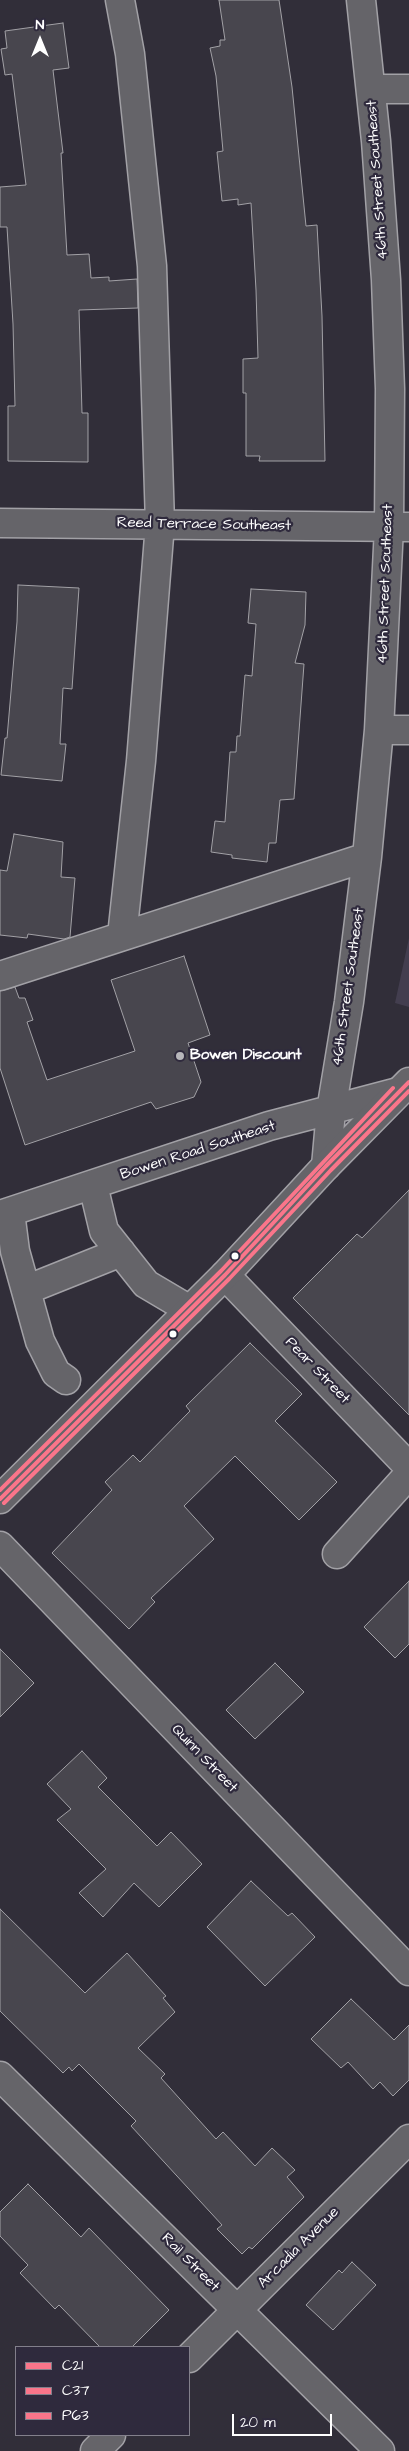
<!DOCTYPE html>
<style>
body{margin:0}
#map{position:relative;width:409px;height:2451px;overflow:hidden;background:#312e39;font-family:"Architects Daughter",sans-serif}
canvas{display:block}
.legend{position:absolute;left:15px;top:2346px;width:175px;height:90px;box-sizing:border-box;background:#2f2a3d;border:1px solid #827f8b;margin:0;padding:6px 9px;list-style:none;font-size:15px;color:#fff}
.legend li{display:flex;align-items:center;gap:10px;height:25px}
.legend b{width:25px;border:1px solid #827f8b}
.north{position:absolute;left:15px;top:15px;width:50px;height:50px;-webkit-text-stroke:4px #2f2a3d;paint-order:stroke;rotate:0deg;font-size:14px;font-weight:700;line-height:20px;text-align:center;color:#fff}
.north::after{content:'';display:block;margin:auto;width:18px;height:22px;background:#fff;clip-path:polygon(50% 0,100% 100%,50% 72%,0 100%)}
.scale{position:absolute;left:232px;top:2414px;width:100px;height:22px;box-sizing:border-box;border:2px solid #fff;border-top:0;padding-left:6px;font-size:15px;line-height:18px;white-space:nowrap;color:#fff;-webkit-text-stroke:4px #2f2a3d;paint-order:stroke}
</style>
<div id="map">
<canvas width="409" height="2451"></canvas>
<ul class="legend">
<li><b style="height:6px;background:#fa758a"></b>C21</li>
<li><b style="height:6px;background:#fa758a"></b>C37</li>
<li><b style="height:6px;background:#fa758a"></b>P63</li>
</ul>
<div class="north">N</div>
<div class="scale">20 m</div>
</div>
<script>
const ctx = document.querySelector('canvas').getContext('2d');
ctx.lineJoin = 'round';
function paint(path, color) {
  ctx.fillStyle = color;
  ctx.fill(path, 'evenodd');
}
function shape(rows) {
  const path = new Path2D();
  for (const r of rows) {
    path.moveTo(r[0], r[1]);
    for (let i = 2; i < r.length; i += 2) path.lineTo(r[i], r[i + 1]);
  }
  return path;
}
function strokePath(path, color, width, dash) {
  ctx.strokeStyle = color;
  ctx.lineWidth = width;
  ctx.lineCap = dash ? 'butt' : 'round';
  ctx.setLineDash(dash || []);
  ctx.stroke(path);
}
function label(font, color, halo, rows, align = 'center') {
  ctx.font = font + ' "Architects Daughter",sans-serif';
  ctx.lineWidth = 4.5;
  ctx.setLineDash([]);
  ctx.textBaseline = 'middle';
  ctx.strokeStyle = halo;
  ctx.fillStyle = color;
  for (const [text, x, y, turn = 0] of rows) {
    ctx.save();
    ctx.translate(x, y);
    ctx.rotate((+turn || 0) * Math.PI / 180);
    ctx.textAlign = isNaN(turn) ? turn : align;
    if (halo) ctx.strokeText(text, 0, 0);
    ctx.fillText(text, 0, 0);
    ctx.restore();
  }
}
paint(shape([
 [409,938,409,1007,395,1003]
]), '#433e4f');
const building = shape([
 [219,0,279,0,292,87,306,226,317,225,322,316,325,461,259,461,260,456,246,456,246,393,243,393,243,359,258,358,256,290,251,203,238,205,238,199,222,201,217,152,223,151,216,76,210,48,220,46,220,40,225,40,219,0],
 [63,23,69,68,53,70,63,153,61,153,67,255,89,254,91,278,109,277,109,281,137,279,138,308,79,310,82,413,88,413,88,462,8,461,8,406,15,406,13,324,7,227,0,227,0,187,26,185,12,74,5,75,1,49,7,48,5,31,63,23],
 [18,585,79,588,72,689,63,688,60,744,66,744,62,781,1,775,5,738,7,738,17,622,18,585],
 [251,589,306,592,305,625,295,663,304,664,294,799,280,800,276,843,269,843,267,862,232,858,232,855,211,852,215,821,225,822,230,752,236,752,237,736,240,736,245,675,252,676,256,624,248,623,251,589],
 [14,834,63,842,61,877,75,878,70,937,64,939,28,934,27,938,0,935,0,870,7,871,14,834],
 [184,956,210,1035,188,1043,201,1082,194,1097,156,1109,151,1102,25,1145,0,1068,0,991,15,987,19,998,25,998,33,1020,27,1022,47,1080,135,1051,111,980,184,956],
 [409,1190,409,1415,293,1298,357,1234,362,1238,409,1190],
 [250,1343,302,1394,275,1421,337,1482,299,1520,235,1456,184,1506,214,1539,151,1598,155,1602,129,1629,52,1553,112,1490,105,1482,133,1455,140,1462,190,1411,186,1406,250,1343],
 [409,1581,409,1644,395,1658,364,1627,409,1581],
 [0,1649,34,1683,0,1717,0,1649],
 [275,1663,304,1692,255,1739,226,1710,275,1663],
 [82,1751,107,1778,98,1787,157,1846,171,1832,202,1864,159,1907,134,1883,103,1917,79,1893,106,1869,57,1820,71,1809,47,1784,82,1751],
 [251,1881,288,1916,292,1913,315,1937,265,1986,207,1927,251,1881],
 [0,1909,85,1993,127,1953,166,1996,163,1998,175,2012,138,2048,165,2074,161,2078,216,2139,223,2132,255,2166,272,2148,295,2170,287,2177,304,2197,252,2249,249,2247,242,2254,217,2229,222,2225,131,2126,136,2121,79,2064,72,2071,69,2067,63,2073,0,2011,0,1909],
 [351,1999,394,2040,409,2025,409,2080,393,2096,380,2082,373,2089,348,2062,341,2068,311,2039,351,1999],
 [28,2184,81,2237,89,2228,169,2310,132,2347,100,2347,59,2305,55,2309,20,2273,28,2265,0,2236,0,2212,28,2184],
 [352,2262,376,2285,333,2330,306,2305,339,2270,342,2273,352,2262]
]);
paint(building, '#48464e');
strokePath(building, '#a2a1a6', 1);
const minor = shape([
 [120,0,130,54,152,266,160,524,141,761,122,936],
 [371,89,409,89],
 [0,523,409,527],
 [379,730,409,730],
 [0,976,367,857],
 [326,1166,331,1111,349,1002,367,857,379,730,389,527,390,389,386,280,376,141,361,0],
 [93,1185,104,1231,146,1284,190,1310],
 [10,1212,15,1251,40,1341,56,1373,66,1380],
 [0,1215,269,1126,398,1092],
 [225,1275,409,1467],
 [26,1290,121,1252],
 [0,1546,409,1971],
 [337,1554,409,1474],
 [0,2076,380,2451],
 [189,2358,409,2139],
 [95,2451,111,2435]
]);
const major = shape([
 [0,1499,225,1275,326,1166,409,1082]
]);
strokePath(minor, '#a2a1a6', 31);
strokePath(major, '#a2a1a6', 31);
strokePath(minor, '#656469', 28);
strokePath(major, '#656469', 28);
strokePath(shape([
 [0,1499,225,1275,326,1166,409,1082]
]), '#fa758a', 4);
strokePath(shape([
 [4,1503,229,1279,331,1170,409,1091]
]), '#fa758a', 4);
strokePath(shape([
 [0,1490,221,1271,393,1088]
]), '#fa758a', 4);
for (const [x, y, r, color] of [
 [180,1056,5,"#b7b6ba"],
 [235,1256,4.5,"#fff"],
 [173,1334,4.5,"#fff"]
]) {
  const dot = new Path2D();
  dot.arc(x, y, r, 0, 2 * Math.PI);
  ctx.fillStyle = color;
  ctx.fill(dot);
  strokePath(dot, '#2f2a3d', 2);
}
label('15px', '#fff', '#2f2a3d', [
 ["46th Street Southeast",378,180,-94],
 ["Reed Terrace Southeast",204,525,1],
 ["46th Street Southeast",386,584,-88],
 ["46th Street Southeast",349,987,-82],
 ["Bowen Road Southeast",198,1151,-18],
 ["Pear Street",317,1371,46],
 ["Quinn Street",204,1759,46],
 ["Arcadia Avenue",299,2248,-45],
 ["Rail Street",190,2263,45]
]);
label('bold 15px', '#fff', '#2f2a3d', [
 ["Bowen Discount",190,1056]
], 'left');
</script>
